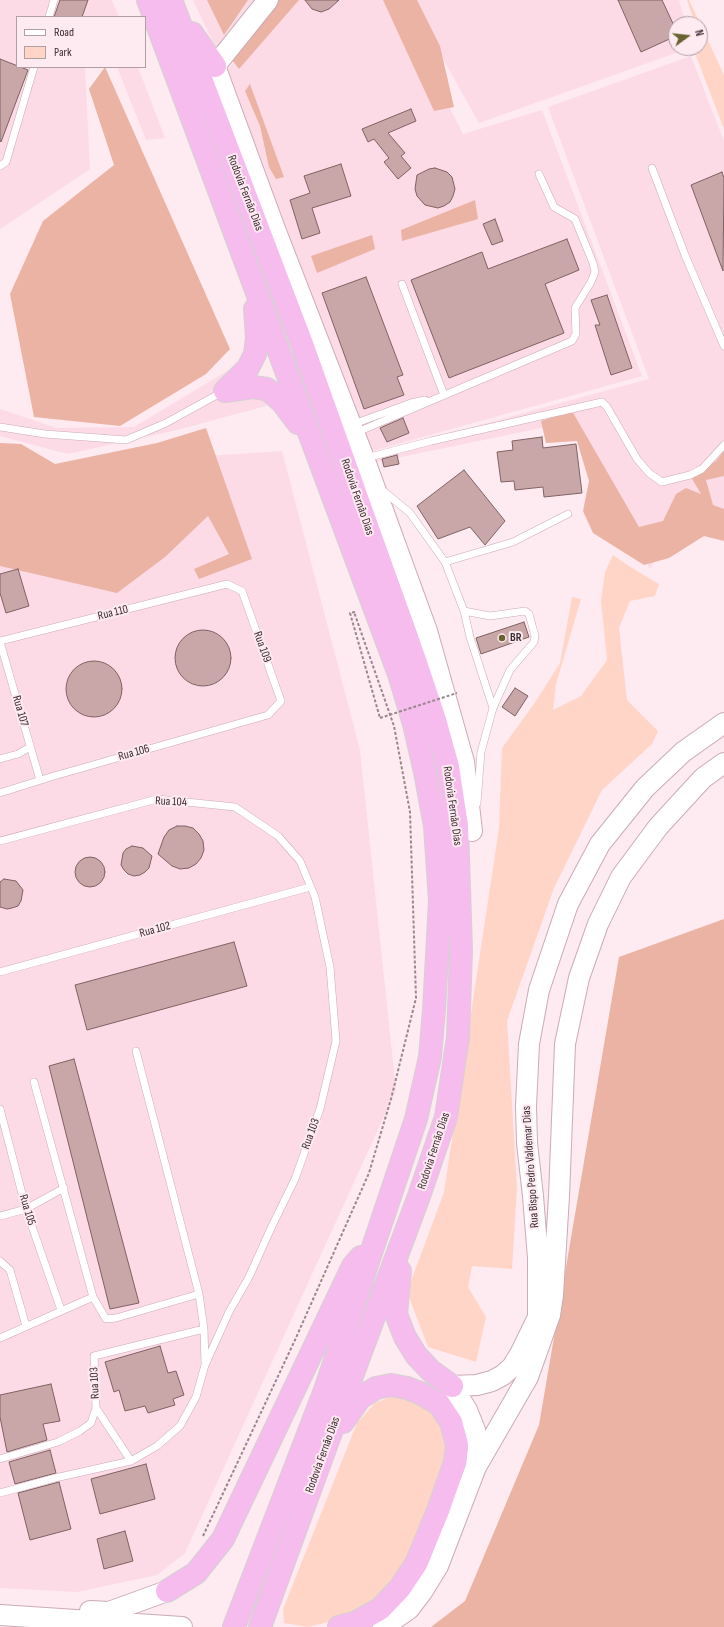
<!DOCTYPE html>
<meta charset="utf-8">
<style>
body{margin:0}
#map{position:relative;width:724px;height:1627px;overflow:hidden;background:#feeaf1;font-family:"Sofia Sans Condensed",sans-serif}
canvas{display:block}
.legend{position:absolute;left:16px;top:16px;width:130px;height:52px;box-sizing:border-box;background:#feeaf1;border:1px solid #b09fa5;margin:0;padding:5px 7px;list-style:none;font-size:12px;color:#3b2e33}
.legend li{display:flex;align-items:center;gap:8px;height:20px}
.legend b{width:20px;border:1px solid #b09fa5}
.north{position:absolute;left:668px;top:16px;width:40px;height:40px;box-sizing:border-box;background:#feeaf1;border:1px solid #b09fa5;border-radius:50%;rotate:75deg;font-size:11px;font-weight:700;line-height:16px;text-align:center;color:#3b2e33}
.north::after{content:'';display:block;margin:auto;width:14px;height:18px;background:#68622e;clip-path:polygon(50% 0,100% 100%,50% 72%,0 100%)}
</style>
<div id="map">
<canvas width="724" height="1627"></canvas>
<ul class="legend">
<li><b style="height:5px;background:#fff"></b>Road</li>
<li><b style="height:11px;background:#ffd5c8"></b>Park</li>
</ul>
<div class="north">N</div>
</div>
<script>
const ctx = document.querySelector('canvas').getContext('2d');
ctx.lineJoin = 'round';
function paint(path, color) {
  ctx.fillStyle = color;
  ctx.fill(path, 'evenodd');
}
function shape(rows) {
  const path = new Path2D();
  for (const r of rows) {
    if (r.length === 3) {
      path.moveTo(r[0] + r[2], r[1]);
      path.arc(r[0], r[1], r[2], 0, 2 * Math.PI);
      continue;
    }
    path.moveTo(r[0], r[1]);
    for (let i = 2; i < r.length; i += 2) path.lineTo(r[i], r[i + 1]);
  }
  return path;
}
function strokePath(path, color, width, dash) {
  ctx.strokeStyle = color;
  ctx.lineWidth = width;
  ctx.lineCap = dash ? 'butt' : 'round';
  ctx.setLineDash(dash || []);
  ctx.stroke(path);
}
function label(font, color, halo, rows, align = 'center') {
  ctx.font = font + ' "Sofia Sans Condensed",sans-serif';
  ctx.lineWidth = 4;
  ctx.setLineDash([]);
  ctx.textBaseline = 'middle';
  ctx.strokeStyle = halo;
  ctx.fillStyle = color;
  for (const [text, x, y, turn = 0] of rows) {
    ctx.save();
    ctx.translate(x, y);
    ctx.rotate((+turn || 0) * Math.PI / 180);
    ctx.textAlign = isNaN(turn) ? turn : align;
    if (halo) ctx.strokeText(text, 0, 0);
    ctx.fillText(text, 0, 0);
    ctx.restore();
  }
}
paint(shape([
 [0,0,112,0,119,17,17,17,17,67,85,67,90,169,0,229],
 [193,0,265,0,218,53],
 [289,0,394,0,463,134,542,110,642,376,369,452,227,70],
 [410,0,679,0,686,24,676,24,676,48,690,48,479,123],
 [691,56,724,141,724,537,676,528,650,569,570,422,377,462,373,454,649,379,548,107],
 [117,67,138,67,165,138,146,140],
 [247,359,266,406,173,431,68,454,0,436,0,409,57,428,134,427],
 [282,451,360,750,396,1090,185,1553,157,1575,77,1592,0,1588,0,470]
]), '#fcdbe7');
paint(shape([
 [687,0,689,0,724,75,724,129,696,56,701,44,700,24,695,24],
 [613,555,632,568,659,584,655,596,630,601,619,628,627,700,658,731,652,744,602,790,554,888,507,1021,517,1188,512,1269,472,1266,468,1287,486,1317,476,1362,428,1347,407,1292,444,1192,499,828,502,748,536,701,560,663,572,597,581,599,556,684,553,710,581,696,607,660,601,601,605,572],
 [390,1397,410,1398,443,1419,452,1454,423,1534,386,1596,345,1618,308,1627,284,1623,283,1609,357,1423,375,1403]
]), '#ffd5c8');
paint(shape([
 [207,0,248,0,224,35],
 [276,0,299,0,239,69,229,56],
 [383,0,417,0,440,46,454,107,434,111],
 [105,67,230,349,206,374,120,426,34,417,10,294,43,221,114,165,89,89],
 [250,84,284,177,276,179,269,167,260,126,245,91],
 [475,200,478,219,402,241,401,230],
 [372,235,375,249,317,273,311,256],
 [572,411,639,527,663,521,676,494,686,488,701,494,691,477,716,461,724,451,724,476,706,480,713,505,724,509,724,541,704,536,669,558,644,565,593,533,583,511,589,481,577,441,546,443,541,421],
 [206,428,252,559,199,579,194,569,229,554,208,516,165,557,117,593,0,566,0,443,21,444,55,464,157,443],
 [724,919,724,1627,431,1627,465,1601,539,1425,619,957]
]), '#ebb3a3');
const building = shape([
 [60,0,88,0,82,17,54,17,60,0],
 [305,0,339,0,329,9,321,12,312,9,305,0],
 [618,0,662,0,676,30,676,36,641,52,618,0],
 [0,59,28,70,1,142,0,141,0,59],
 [411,109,416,121,388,133,405,153,401,156,411,168,398,179,384,162,389,158,374,139,368,142,362,129,411,109],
 [341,164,351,196,312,208,320,233,302,239,290,200,310,193,304,176,341,164],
 [435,168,447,172,452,177,455,189,453,196,450,202,444,206,438,208,425,205,417,196,415,189,417,175,429,169,435,168],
 [722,172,724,178,723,271,691,185,722,172],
 [495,219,503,241,492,245,483,224,495,219],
 [567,239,579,270,545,284,564,333,449,378,411,280,482,252,488,269,567,239],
 [366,277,403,375,397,377,404,395,364,409,322,293,366,277],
 [607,295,632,368,611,375,595,325,600,325,591,300,607,295],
 [403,418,409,433,387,442,380,428,403,418],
 [542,437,543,448,576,444,582,493,544,497,543,487,515,490,514,481,501,482,497,452,513,450,512,441,542,437],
 [397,455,399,464,384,467,382,459,397,455],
 [464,470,505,521,485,545,470,527,438,539,417,506,464,470],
 [18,569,29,606,6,613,0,593,0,574,18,569],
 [524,622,529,637,481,654,476,638,524,622],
 [203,658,28],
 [94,689,28],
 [515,688,528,696,515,716,502,707,515,688],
 [177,826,185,826,193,828,199,834,203,841,204,850,201,858,196,864,189,868,180,869,172,866,158,854,164,837,169,830,177,826],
 [132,846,143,848,152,856,149,868,145,872,140,875,134,876,128,874,124,870,121,865,123,853,126,849,132,846],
 [90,872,15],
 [4,879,16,881,23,890,21,901,18,906,12,908,7,909,0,907,0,882,4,879],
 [234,942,247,986,87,1030,75,985,234,942],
 [74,1059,139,1303,110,1309,49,1066,74,1059],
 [160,1346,168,1373,176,1371,184,1395,173,1399,175,1405,148,1413,145,1406,125,1411,119,1390,114,1392,105,1362,160,1346],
 [51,1384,60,1421,43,1424,47,1440,7,1452,0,1417,0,1395,51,1384],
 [50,1450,56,1473,15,1484,9,1462,50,1450],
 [146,1464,155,1499,100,1514,91,1479,146,1464],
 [59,1482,71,1529,30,1540,18,1493,59,1482],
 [125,1531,133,1561,104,1569,97,1539,125,1531]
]);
paint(building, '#c9a7a8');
strokePath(building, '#806263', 1);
const lane = shape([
 [49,17,54,0],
 [0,166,6,162,34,67],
 [652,168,685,255,724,346],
 [402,284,444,395],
 [351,425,411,403,425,400],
 [0,427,45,434,126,440,166,423,224,391],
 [355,433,572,341,576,334,575,308,591,282,595,272,593,263,575,219,554,207,539,174],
 [366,458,431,441,602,402,607,407,637,459,649,473,662,482,690,475,702,469,724,445],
 [381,489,410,513,445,562,464,611,470,637,493,708],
 [445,562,513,542,568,514],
 [464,611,490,616,525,611,529,614,535,636,534,642,510,670,493,708,481,752,477,803],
 [0,641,227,584,242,591,281,701,268,715,54,776,0,793],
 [0,642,40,780],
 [0,759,18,754,30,747],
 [0,841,157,799,235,807,278,836,300,861,315,897,330,967,336,1041,320,1109,295,1179,272,1226,249,1277,229,1312,205,1365],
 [0,972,310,887],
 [34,1082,93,1297,106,1319,116,1318,199,1294],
 [0,1109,26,1209,61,1310],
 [0,1216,26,1209,64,1188],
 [0,1261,10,1270,26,1326],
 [0,1338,93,1297],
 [96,1408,131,1461],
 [0,1459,58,1442,80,1431,91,1423,96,1408,94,1356,204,1329],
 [0,1493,55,1478,131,1461,157,1446,180,1426,196,1397,205,1365,204,1329,199,1294,136,1051]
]);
const secondary = shape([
 [268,0,215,66,275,229,364,458,427,631,464,762,472,831],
 [452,1386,477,1385,492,1381,503,1375,512,1367,520,1354,538,1317,538,1258,533,1196,527,1143,526,1106,529,1044,539,990,568,904,600,844,645,788,683,752,724,723],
 [476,1467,528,1377,550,1315,553,1295,559,1196,565,1044,579,978,598,924,621,877,658,827,703,778,724,763],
 [90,1611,109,1612,167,1591],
 [0,1615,182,1627],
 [383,1627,409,1609,422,1592,438,1566,476,1467,478,1446,475,1430,467,1410,452,1386]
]);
const highway = shape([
 [148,0,399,674,414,724,425,772,435,826,440,901,434,1010,430,1057,416,1119,325,1390,234,1627],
 [171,0,302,344,416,663,435,720,448,767,457,826,461,951,458,1037,446,1117,419,1196,330,1435,260,1627],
 [192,33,215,66],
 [225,391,248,368,255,354,257,338,255,309],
 [225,391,253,387,267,389,282,402,298,423],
 [400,1271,396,1314,405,1337,416,1355,431,1371,452,1386],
 [167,1591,196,1573,223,1539,353,1266,361,1257],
 [339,1627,355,1623,380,1609,400,1588,416,1564,439,1508,455,1462,457,1445,451,1422,439,1404,420,1393,407,1388,391,1385,376,1388,360,1398,343,1422]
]);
strokePath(lane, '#cbabb7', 8);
strokePath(secondary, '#cbabb7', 22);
strokePath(highway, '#d4d1d2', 24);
strokePath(shape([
 [355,612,350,613,380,718],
 [203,1536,295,1340,369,1173,391,1099,416,998,410,812,394,726,354,612]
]), '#98888e', 2, [3, 2]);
strokePath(lane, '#fff', 7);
strokePath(secondary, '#fff', 20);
strokePath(highway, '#f7bcee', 22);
strokePath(shape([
 [380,718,457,693]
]), '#98888e', 2, [3, 2]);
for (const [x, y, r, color] of [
 [502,638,4,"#68622e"]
]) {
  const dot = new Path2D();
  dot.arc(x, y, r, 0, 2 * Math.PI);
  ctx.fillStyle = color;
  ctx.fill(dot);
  strokePath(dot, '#feeaf1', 1.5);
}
label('12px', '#3b2e33', '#feeaf1', [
 ["Rodovia Fernão Dias",245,193,69],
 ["Rodovia Fernão Dias",357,497,71],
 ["Rua 110",113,613,-14],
 ["Rua 109",262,647,70],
 ["Rua 107",20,711,74],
 ["Rua 106",134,753,-16],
 ["Rua 104",171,802,3],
 ["Rodovia Fernão Dias",452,806,82],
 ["Rua 102",155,930,-15],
 ["Rua 103",311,1134,-70],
 ["Rodovia Fernão Dias",434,1151,-72],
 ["Rua Bispo Pedro Valdemar Dias",531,1167,-94],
 ["Rua 105",27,1210,73],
 ["Rua 103",95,1383,-93],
 ["Rodovia Fernão Dias",323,1455,-70]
]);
label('bold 12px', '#3b2e33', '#feeaf1', [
 ["BR",510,638]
], 'left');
</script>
